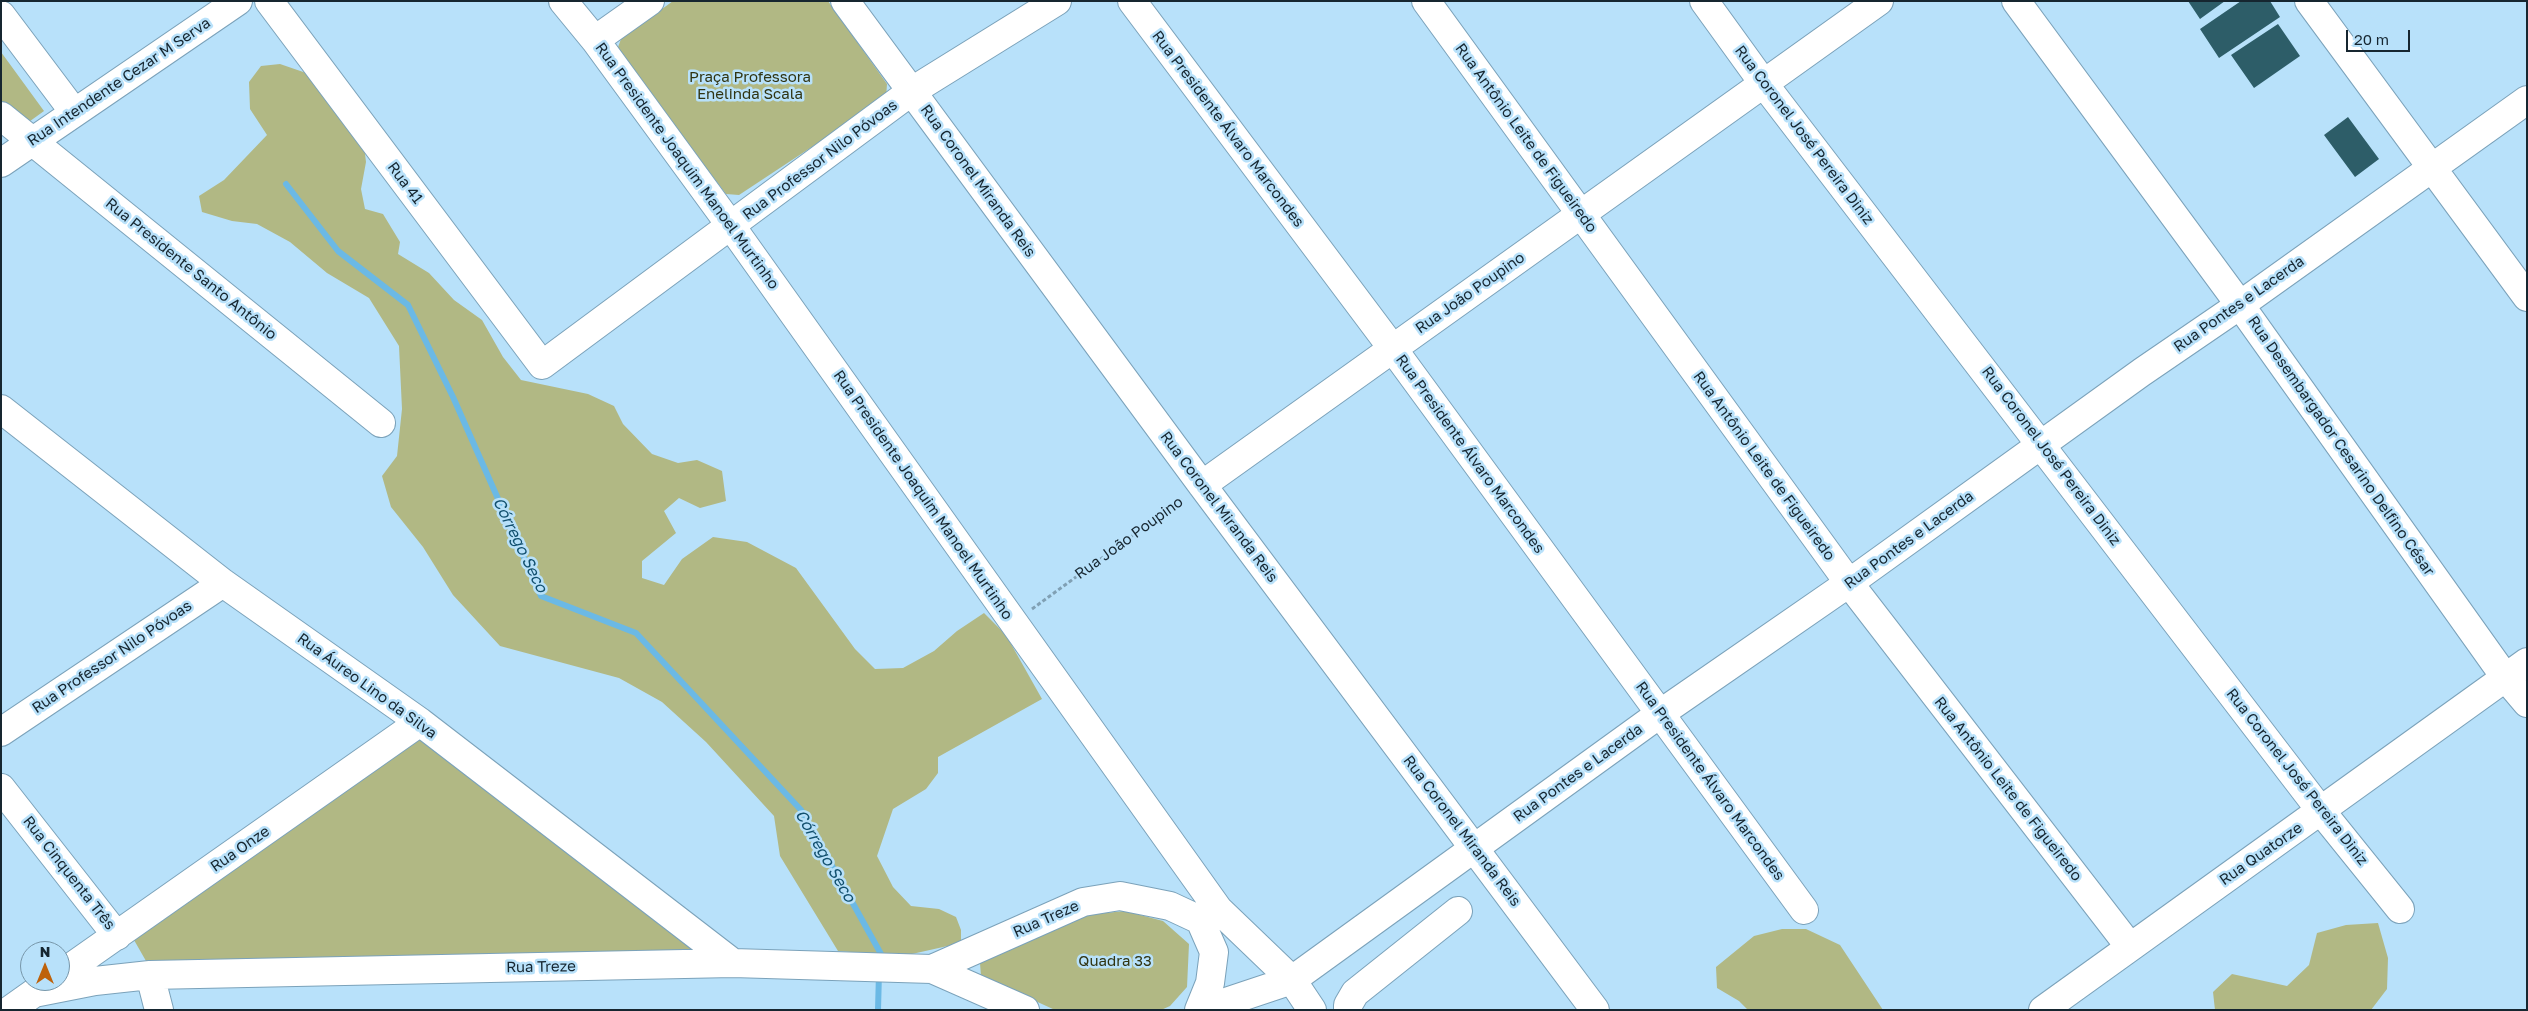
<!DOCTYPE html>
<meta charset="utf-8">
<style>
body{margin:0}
#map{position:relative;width:2528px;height:1011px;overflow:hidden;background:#b8e1fa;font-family:"Golos Text",sans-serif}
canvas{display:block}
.frame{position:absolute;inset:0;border:2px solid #162630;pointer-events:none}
.north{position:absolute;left:20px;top:941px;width:50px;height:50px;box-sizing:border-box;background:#b8e1fa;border:1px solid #7796a9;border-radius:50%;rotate:0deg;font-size:14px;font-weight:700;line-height:20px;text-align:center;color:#162630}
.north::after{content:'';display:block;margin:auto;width:18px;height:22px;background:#be620b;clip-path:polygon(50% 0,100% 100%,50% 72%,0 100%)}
.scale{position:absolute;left:2346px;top:30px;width:64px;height:22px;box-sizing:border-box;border:2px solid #162630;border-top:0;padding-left:6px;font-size:15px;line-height:18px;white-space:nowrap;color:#162630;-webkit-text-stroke:4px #b8e1fa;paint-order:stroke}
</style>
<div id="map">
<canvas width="2528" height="1011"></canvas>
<div class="frame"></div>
<div class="north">N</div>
<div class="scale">20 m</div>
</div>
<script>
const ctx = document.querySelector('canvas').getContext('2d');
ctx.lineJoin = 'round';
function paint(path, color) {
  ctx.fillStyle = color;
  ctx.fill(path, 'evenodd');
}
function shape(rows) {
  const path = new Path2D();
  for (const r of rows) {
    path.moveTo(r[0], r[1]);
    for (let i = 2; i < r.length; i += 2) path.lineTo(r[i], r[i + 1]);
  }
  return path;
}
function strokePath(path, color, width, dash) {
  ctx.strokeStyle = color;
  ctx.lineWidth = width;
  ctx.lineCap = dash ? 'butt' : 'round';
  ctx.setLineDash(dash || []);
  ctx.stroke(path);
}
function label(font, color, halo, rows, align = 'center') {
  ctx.font = font + ' "Golos Text",sans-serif';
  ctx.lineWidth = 5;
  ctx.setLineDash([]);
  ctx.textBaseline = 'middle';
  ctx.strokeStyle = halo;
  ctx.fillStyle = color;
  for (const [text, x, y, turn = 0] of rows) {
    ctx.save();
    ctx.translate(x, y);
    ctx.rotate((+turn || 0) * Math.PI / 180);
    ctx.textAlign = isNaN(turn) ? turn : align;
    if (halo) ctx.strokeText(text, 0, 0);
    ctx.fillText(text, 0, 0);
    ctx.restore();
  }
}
paint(shape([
 [673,1,828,1,887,84,886,98,739,195,726,194,617,50,621,39],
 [1,52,44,111,26,124,1,111],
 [280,64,312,75,363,138,366,162,361,189,365,209,383,214,400,242,398,254,429,273,454,300,482,320,503,357,521,380,588,394,614,406,623,424,652,454,678,463,697,460,722,471,726,501,700,508,679,498,664,511,676,533,642,561,642,578,664,585,682,559,713,537,747,542,796,568,855,649,875,669,903,668,934,651,957,631,984,613,1006,635,1042,699,938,757,938,773,926,789,893,809,877,856,893,887,911,906,939,909,956,917,961,930,961,943,903,956,838,951,780,856,774,816,706,742,662,702,619,678,500,646,453,595,423,547,391,507,382,476,397,456,402,409,399,346,369,298,327,273,290,242,257,224,232,221,202,212,199,196,224,180,267,135,250,109,249,82,261,66],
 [418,737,697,945,704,958,150,968,134,940],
 [1125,911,1163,921,1189,944,1187,987,1170,1006,1161,1010,1055,1010,981,976,980,963,1085,915],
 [2378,923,2388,958,2387,989,2371,1010,2215,1010,2213,992,2232,974,2287,986,2309,965,2317,933,2346,925],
 [1782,929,1806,929,1840,945,1883,1010,1748,1010,1739,1001,1717,988,1716,967,1754,936]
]), '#b1b884');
strokePath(shape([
 [286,184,338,251,408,305,453,397,541,596,636,633,801,810,881,954,880,961],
 [878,1010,879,973]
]), '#6bb9e5', 6);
paint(shape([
 [2188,1,2225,1,2200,19],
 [2241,1,2270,1,2280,17,2219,58,2200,29],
 [2278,24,2300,56,2254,88,2231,55],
 [2348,117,2379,159,2355,177,2324,135]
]), '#2d5d68');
const minor = shape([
 [269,1,542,365,912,91,1057,1],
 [563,1,595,40,731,226,1218,909,1292,980,1312,1010],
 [845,1,1202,485,1595,1010],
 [1132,1,1393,349,1804,910],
 [1426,1,1849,583,2130,947],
 [1704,1,1764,84,2321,811,2400,909],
 [2016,1,2240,305,2505,677,2527,703],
 [2309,1,2527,297],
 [1,15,74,112],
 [595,40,650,1],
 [1,116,381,423],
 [1,163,238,1],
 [1,409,223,583,420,722,733,963],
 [1202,485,1879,1],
 [1,732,223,583],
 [1,788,117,936],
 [932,969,1025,1010],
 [60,975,420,722],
 [150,975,159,1010],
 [10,1010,34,993,95,981,150,975,733,963,932,969,1083,902,1120,896,1170,906,1200,920],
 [1199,1010,1210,983,1214,952,1200,920],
 [1202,1010,1292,980,1661,713,1849,583,2142,372,2240,305,2527,100],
 [1348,1010,1348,1005,1355,993,1458,911],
 [2043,1010,2527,662]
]);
strokePath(minor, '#7ba2ba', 30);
strokePath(shape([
 [1032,609,1183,499]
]), '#80a0b4', 3, [4, 2.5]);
strokePath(minor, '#fff', 28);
label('15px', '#303412', '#b8e1fa', [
 ["Praça Professora",750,77],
 ["Enelinda Scala",750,94],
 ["Quadra 33",1115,961]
]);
label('15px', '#162630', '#b8e1fa', [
 ["Rua Intendente Cezar M Serva",119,82,-34],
 ["Rua Presidente Álvaro Marcondes",1228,129,53],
 ["Rua Coronel José Pereira Diniz",1804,135,53],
 ["Rua Antônio Leite de Figueiredo",1526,138,54],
 ["Rua Professor Nilo Póvoas",820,160,-37],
 ["Rua Presidente Joaquim Manoel Murtinho",687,166,54],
 ["Rua Coronel Miranda Reis",978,181,54],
 ["Rua 41",405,183,53],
 ["Rua Presidente Santo Antônio",191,269,39],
 ["Rua João Poupino",1470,293,-35],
 ["Rua Pontes e Lacerda",2239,304,-35],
 ["Rua Desembargador Cesarino Delfino César",2341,446,55],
 ["Rua Presidente Álvaro Marcondes",1470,454,54],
 ["Rua Coronel José Pereira Diniz",2051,456,53],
 ["Rua Antônio Leite de Figueiredo",1764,466,54],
 ["Rua Presidente Joaquim Manoel Murtinho",923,495,55],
 ["Rua Coronel Miranda Reis",1219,507,53],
 ["Rua João Poupino",1129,538,-36],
 ["Rua Pontes e Lacerda",1909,540,-36],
 ["Rua Professor Nilo Póvoas",112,657,-34],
 ["Rua Áureo Lino da Silva",367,686,36],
 ["Rua Pontes e Lacerda",1578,773,-36],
 ["Rua Coronel José Pereira Diniz",2297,777,52],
 ["Rua Presidente Álvaro Marcondes",1710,781,54],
 ["Rua Antônio Leite de Figueiredo",2008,789,52],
 ["Rua Coronel Miranda Reis",1462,831,53],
 ["Rua Onze",240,849,-35],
 ["Rua Quatorze",2261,854,-35],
 ["Rua Cinquenta Três",69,873,52],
 ["Rua Treze",1046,919,-24],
 ["Rua Treze",541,967,-1]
]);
label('italic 16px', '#12506e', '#b8e1fa', [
 ["Córrego Seco",520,545,64],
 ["Córrego Seco",825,856,60]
]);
</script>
